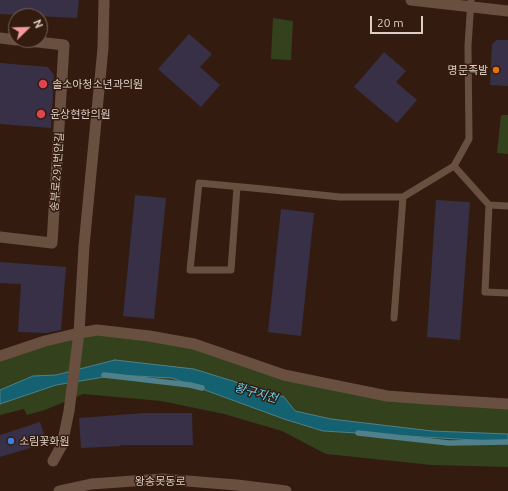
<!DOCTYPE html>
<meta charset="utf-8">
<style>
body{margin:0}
#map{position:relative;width:508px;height:491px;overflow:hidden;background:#331c0f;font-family:Ubuntu,sans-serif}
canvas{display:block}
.north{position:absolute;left:8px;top:8px;width:40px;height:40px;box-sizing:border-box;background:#331c0f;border:1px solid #776358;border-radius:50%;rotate:67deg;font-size:11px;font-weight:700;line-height:16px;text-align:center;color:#ddcdc5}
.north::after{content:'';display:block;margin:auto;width:14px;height:18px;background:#f59b9d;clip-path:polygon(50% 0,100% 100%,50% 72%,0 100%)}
.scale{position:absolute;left:370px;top:16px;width:53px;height:18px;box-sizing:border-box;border:2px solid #ddcdc5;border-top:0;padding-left:5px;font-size:12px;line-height:14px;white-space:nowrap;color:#ddcdc5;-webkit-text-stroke:3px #331c0f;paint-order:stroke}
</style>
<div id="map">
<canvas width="508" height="491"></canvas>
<div class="north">N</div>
<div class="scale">20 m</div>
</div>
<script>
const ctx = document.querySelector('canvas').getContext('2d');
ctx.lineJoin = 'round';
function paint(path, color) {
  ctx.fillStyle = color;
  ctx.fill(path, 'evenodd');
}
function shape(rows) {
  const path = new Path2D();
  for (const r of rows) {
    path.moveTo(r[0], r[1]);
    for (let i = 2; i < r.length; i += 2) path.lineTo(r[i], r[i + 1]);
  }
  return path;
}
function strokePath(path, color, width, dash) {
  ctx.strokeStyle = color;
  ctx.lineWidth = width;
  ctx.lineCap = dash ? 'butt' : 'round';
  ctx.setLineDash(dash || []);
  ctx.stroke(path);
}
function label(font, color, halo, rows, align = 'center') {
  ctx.font = font + ' Ubuntu,"Noto Sans KR",sans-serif';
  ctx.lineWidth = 3;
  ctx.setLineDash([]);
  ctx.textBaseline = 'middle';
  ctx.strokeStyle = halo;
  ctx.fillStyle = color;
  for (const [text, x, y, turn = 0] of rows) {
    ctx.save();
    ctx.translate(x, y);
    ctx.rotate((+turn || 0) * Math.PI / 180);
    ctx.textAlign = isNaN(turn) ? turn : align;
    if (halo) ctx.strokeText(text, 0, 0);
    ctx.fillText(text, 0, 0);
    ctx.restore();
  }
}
paint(shape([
 [273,18,293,21,291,60,271,59],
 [501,115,508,115,508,154,497,153],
 [79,333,149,336,284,375,387,396,508,404,508,434,432,431,331,419,295,411,284,397,194,369,115,360,56,375,33,376,0,390,0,358],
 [116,375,172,378,284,419,322,431,508,442,508,467,432,465,326,454,282,431,224,414,161,401,83,394,45,410,27,415,24,409,0,415,0,404,56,385]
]), '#33411d');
const water = shape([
 [115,360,194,369,284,397,295,411,331,419,432,431,508,434,508,442,323,431,284,419,172,378,116,375,56,385,0,404,0,390,33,376,56,375,115,360]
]);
paint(water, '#136171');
strokePath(water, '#50818a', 1);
strokePath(shape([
 [104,375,190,385,202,388],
 [358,433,449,443,508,442]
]), '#50818a', 5.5);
paint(shape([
 [0,0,79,0,77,18,0,14],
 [189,34,212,54,200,67,220,85,201,107,158,69],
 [497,40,508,40,508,86,490,85,492,44],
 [384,52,406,71,396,82,417,100,397,123,354,87],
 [0,63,48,67,54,75,51,128,0,124],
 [135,195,166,198,154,319,123,316],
 [436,200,470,202,460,340,427,337],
 [281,209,314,213,301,336,268,332],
 [0,262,66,267,61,330,46,333,18,332,21,284,0,283],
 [144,413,192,413,193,445,120,445,121,446,81,448,79,418],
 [40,422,47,443,0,457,0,435]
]), '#373047');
strokePath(shape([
 [454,166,489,205,508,206],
 [237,187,231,270,190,270,199,183,263,189,340,197,403,197,454,166,469,139,468,46,471,0],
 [489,205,485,292,508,293],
 [394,318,403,197]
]), '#694f40', 7);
strokePath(shape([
 [0,356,45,341,79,333,97,330,149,336,194,344,284,375,387,396,427,399,508,404],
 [53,461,62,445,69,411,79,333,84,246,103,48,104,0]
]), '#694f40', 11);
strokePath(shape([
 [0,38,16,40],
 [0,237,52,243,64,45,20,40]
]), '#694f40', 11);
strokePath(shape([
 [411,0,508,11],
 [59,491,91,484,162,479,237,485,286,491]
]), '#694f40', 11);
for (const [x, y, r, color] of [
 [496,70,4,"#e8710a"],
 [43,84,5,"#e0444e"],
 [41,114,5,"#e0444e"],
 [11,441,4,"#3f7fe0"]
]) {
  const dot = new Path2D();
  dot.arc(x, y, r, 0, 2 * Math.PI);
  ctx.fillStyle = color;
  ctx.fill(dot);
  strokePath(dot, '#331c0f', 1.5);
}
label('11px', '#ddcdc5', '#331c0f', [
 ["명문족발",488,70,"right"],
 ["솔소아청소년과의원",52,84],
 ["윤상현한의원",50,114],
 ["소림꽃화원",19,441]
], 'left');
label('11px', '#ddcdc5', '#331c0f', [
 ["송부로291번안길",57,172,-86],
 ["왕송못동로",160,481]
]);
label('italic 12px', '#65d1ea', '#331c0f', [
 ["황구지천",256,393,16]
]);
</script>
